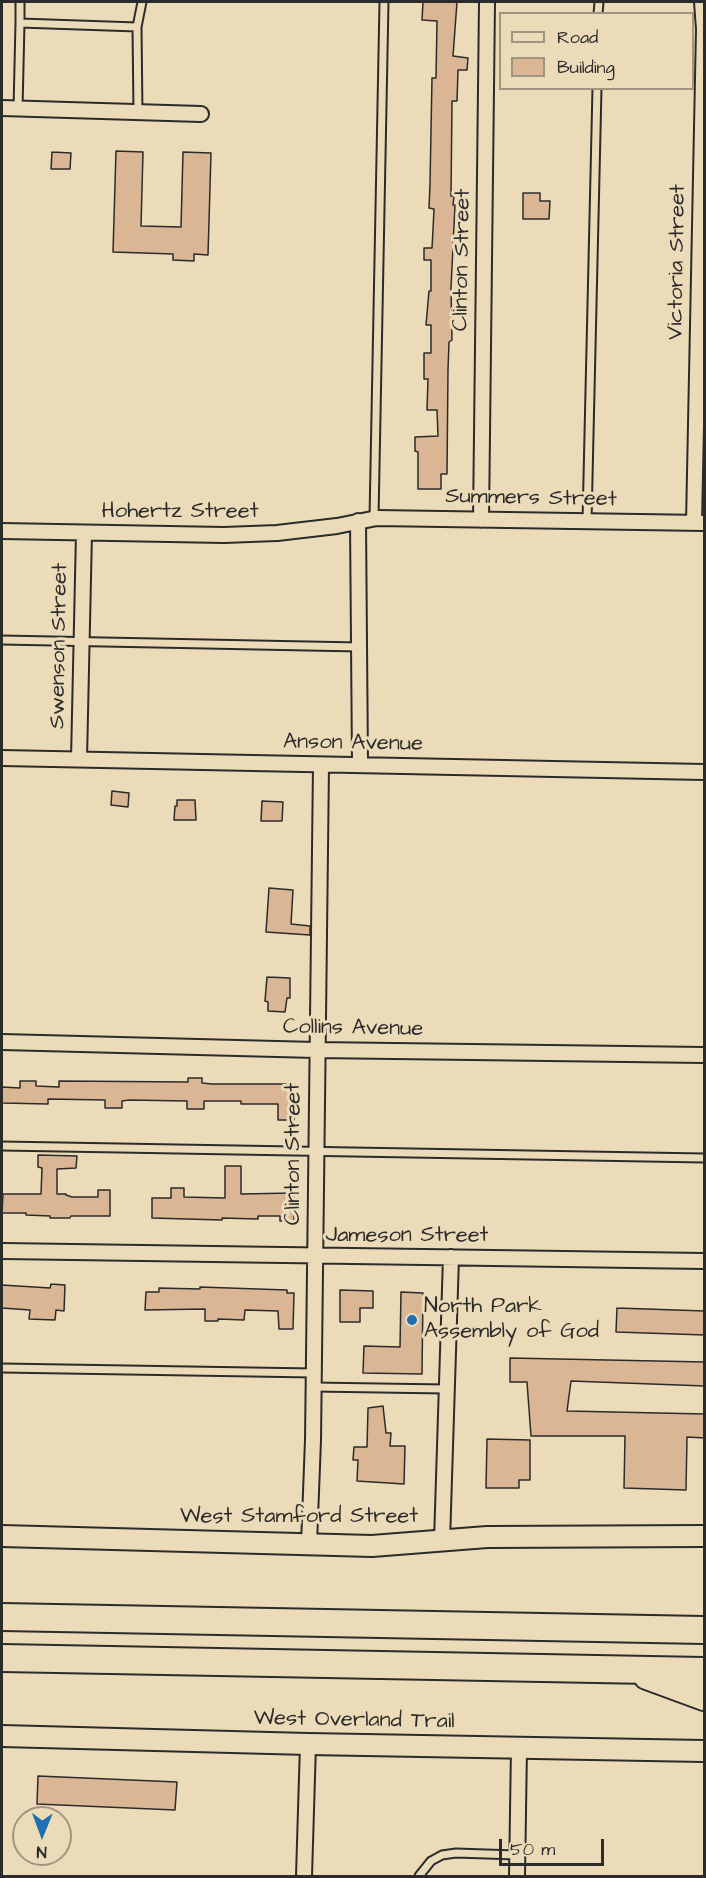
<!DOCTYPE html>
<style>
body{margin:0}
#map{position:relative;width:706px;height:1878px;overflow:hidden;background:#ecdbb8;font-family:"Architects Daughter",sans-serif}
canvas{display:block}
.frame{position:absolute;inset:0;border:3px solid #2b2b2b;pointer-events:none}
.legend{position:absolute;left:499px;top:12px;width:195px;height:78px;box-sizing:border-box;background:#ecdbb8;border:2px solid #9f9580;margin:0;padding:8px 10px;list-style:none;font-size:18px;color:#2b2b2b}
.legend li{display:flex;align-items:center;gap:12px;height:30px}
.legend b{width:30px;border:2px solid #9f9580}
.north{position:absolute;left:12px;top:1806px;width:60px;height:60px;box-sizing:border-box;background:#ecdbb8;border:2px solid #9f9580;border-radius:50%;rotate:181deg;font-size:16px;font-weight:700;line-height:24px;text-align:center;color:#2b2b2b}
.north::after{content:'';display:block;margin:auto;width:21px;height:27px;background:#1f6fb2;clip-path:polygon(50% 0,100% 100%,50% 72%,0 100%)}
.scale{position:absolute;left:499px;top:1839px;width:105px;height:27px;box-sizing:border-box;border:3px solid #2b2b2b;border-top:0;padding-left:8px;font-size:18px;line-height:21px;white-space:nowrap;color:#2b2b2b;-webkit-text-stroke:4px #ecdbb8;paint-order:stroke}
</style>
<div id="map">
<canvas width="706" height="1878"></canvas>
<div class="frame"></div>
<ul class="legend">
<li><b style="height:8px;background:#ecdbb8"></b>Road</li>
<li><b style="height:16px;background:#dbb694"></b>Building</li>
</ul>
<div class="north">N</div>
<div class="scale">50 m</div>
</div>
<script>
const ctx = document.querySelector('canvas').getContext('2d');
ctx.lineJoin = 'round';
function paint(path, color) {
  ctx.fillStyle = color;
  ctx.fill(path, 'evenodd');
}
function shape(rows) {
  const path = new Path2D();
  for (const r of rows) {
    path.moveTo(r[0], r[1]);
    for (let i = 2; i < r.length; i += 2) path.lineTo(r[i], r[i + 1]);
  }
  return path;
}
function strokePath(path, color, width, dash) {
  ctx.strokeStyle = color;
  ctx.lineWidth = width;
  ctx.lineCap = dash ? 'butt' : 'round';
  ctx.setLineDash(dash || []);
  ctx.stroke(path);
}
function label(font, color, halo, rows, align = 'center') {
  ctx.font = font + ' "Architects Daughter",sans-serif';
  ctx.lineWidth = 6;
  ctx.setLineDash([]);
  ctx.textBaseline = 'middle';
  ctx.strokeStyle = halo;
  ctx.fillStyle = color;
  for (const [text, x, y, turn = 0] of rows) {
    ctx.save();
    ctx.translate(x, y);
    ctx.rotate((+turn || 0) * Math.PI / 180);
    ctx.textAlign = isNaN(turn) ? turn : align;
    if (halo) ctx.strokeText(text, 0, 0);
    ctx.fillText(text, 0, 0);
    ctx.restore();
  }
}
const building = shape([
 [423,2,457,2,453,56,468,58,467,70,458,70,457,101,452,101,451,196,454,196,453,205,455,205,451,288,452,340,449,342,448,370,447,474,441,474,441,489,418,489,418,452,415,451,415,437,438,436,437,410,427,410,428,379,424,379,424,353,431,353,431,325,426,325,429,291,431,291,431,260,424,260,424,248,432,248,433,230,434,209,429,208,430,184,432,78,436,78,437,21,422,20,423,2],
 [116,151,143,152,141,226,181,227,183,152,211,153,208,255,194,254,194,261,173,260,173,254,113,252,116,151],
 [52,152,71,153,70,169,51,169,52,152],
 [523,193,540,193,540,201,550,201,549,219,523,219,523,193],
 [112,791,129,793,128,807,111,805,112,791],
 [177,800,195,800,196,820,174,820,175,806,177,806,177,800],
 [262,801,283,802,282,821,261,821,262,801],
 [269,888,293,890,291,924,310,926,310,935,266,932,269,888],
 [267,977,290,978,290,998,287,998,285,1012,268,1011,268,1002,265,1001,267,977],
 [188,1078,202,1078,202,1083,212,1084,295,1084,294,1120,278,1120,278,1104,241,1104,241,1101,204,1101,204,1109,187,1109,187,1101,129,1100,122,1101,122,1108,105,1108,105,1100,48,1099,48,1104,2,1103,2,1087,20,1088,20,1081,36,1081,36,1086,59,1087,59,1081,188,1082,188,1078],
 [38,1155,77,1156,76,1168,57,1169,57,1194,66,1194,66,1195,72,1197,98,1197,98,1190,110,1190,110,1216,71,1216,70,1218,50,1218,50,1216,26,1215,26,1213,2,1213,3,1194,41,1194,42,1168,38,1167,38,1155],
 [225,1166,241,1166,241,1194,294,1193,294,1221,280,1221,280,1216,258,1216,258,1219,222,1218,222,1220,152,1218,152,1198,171,1198,171,1188,184,1188,184,1197,225,1198,225,1166],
 [51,1284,65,1285,64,1311,56,1310,55,1320,29,1319,30,1310,2,1308,2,1285,50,1288,51,1284],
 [200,1287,287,1290,287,1293,294,1293,293,1329,279,1329,278,1311,245,1310,244,1320,218,1319,218,1321,205,1321,205,1309,145,1310,146,1292,159,1292,159,1288,200,1289,200,1287],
 [340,1290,373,1291,373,1308,360,1308,360,1322,340,1322,340,1290],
 [401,1292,423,1293,422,1374,363,1373,364,1346,400,1347,401,1292],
 [617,1308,705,1311,705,1335,616,1332,617,1308],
 [510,1358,705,1362,705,1386,571,1381,567,1411,705,1414,705,1438,687,1437,686,1490,624,1488,625,1436,531,1436,527,1382,510,1382,510,1358],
 [383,1406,386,1433,391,1433,390,1446,405,1446,404,1484,357,1481,358,1460,353,1460,354,1447,367,1447,368,1408,383,1406],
 [487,1439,530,1440,530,1480,519,1480,519,1488,486,1488,487,1439],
 [38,1776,177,1782,175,1810,37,1804,38,1776]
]);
paint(building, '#dbb694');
strokePath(building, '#2b2b2b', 1.5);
const service = shape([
 [20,2,20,23],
 [598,14,599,2],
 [137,27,142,2],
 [18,109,20,23,137,27,138,113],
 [374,518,384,2],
 [587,521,597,88],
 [2,640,359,647],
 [2,1146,704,1158],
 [2,1368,314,1373],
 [313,1387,446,1389],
 [419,1876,431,1861,442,1855,456,1853,517,1855]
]);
const minor = shape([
 [2,108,201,114],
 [481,520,487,2],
 [358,521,360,764],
 [694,523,704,29,702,2],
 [2,531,224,535,277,533,337,526,377,518,704,523],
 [2,758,704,772],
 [79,759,84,533],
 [2,1042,316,1050,704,1055],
 [2,1251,704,1261],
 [442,1541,451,1257],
 [309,1544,313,1440,321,765],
 [304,1876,308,1744],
 [517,1876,519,1748]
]);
const secondary = shape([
 [2,1536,372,1546,487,1537,704,1536],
 [2,1736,308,1744,704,1751]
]);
const motorway = shape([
 [2,1617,704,1630],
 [2,1658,704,1671],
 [647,1676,704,1697]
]);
strokePath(service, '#2b2b2b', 11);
strokePath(minor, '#2b2b2b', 18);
strokePath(secondary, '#2b2b2b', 24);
strokePath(motorway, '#2b2b2b', 30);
strokePath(service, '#ecdbb8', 7);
strokePath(minor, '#ecdbb8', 14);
strokePath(secondary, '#ecdbb8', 20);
strokePath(motorway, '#ecdbb8', 26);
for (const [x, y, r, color] of [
 [412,1320,6,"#1f6fb2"]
]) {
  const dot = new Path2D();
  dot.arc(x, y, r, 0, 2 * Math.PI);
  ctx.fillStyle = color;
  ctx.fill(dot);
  strokePath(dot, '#ecdbb8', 2);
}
label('22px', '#2b2b2b', '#ecdbb8', [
 ["Clinton Street",463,260,-89],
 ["Victoria Street",678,262,-89],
 ["Summers Street",531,499,1],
 ["Hohertz Street",180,512],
 ["Swenson Street",60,646,-89],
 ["Anson Avenue",353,744,1],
 ["Collins Avenue",353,1029,1],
 ["Clinton Street",294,1154,-90],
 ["Jameson Street",407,1236],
 ["West Stamford Street",299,1517],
 ["West Overland Trail",354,1721,1]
]);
label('22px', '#2b2b2b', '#ecdbb8', [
 ["North Park",424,1307],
 ["Assembly of God",424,1332]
], 'left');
</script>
